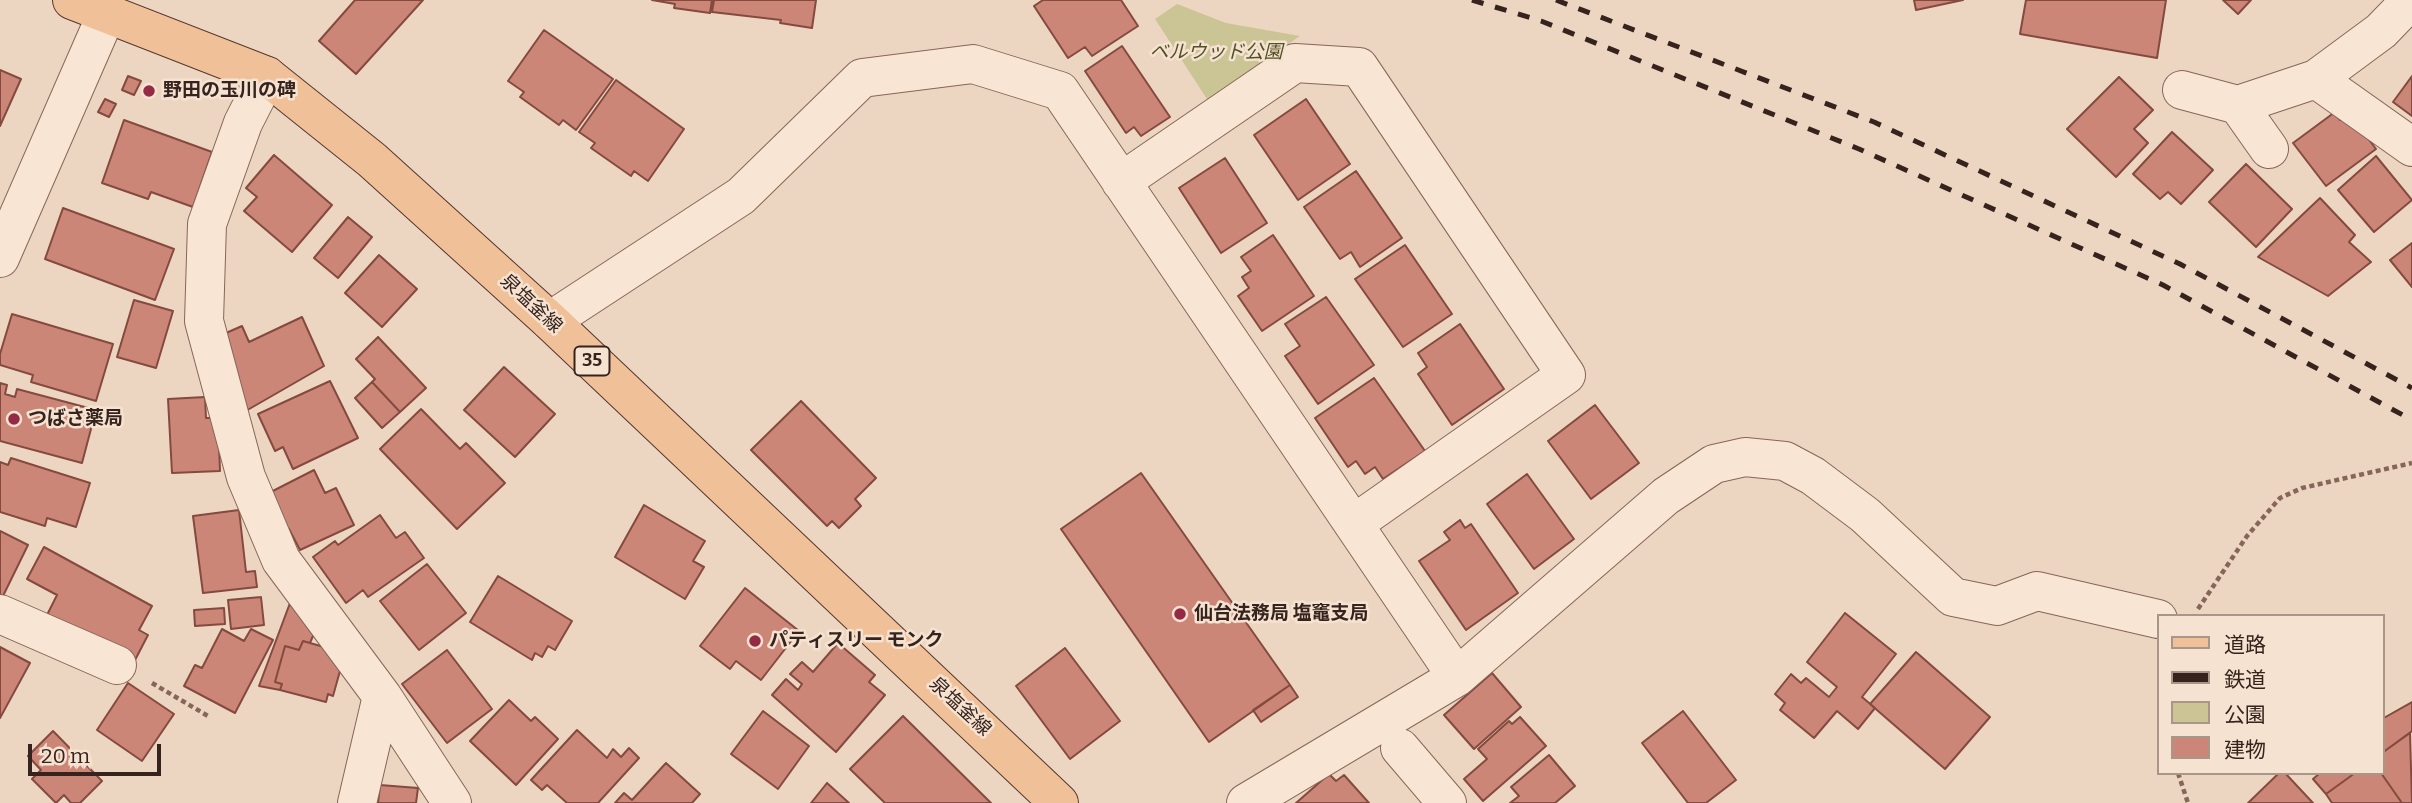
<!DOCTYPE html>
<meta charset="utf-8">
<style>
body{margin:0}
#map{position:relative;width:2412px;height:803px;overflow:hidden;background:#edd6c1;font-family:Bitter,"Noto Sans JP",serif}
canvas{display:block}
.legend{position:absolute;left:2157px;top:614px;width:228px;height:161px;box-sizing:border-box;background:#f5e2d1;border:2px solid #a99689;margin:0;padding:9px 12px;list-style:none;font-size:21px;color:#36231d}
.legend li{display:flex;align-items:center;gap:14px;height:35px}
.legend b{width:35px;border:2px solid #a99689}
.scale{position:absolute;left:28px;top:744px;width:133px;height:32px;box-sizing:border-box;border:4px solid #36231d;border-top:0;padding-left:9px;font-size:21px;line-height:24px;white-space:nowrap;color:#36231d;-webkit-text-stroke:5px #f5e2d1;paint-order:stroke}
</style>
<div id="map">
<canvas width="2412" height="803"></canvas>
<ul class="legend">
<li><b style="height:9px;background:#f0c099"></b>道路</li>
<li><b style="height:9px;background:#36231d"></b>鉄道</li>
<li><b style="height:19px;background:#cbc495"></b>公園</li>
<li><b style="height:19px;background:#cb8677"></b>建物</li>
</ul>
<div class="scale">20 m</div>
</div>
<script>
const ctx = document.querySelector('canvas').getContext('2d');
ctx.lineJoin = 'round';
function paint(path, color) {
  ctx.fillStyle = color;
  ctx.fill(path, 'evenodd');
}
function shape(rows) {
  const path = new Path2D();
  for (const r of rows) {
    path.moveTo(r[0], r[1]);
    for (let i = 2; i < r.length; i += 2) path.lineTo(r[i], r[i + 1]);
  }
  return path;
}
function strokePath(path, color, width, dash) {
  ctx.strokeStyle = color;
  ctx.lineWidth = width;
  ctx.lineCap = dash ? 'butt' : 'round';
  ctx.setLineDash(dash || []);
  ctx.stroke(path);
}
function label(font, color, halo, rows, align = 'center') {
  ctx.font = font + ' Bitter,"Noto Sans JP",serif';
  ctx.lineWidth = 5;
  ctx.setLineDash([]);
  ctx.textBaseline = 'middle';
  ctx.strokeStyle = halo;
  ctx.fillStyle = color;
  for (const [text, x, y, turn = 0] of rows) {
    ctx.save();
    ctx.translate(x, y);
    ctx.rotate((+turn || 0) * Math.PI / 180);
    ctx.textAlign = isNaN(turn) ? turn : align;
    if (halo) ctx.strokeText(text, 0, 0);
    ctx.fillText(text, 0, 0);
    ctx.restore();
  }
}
paint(shape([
 [1177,4,1226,23,1300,36,1207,99,1155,19]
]), '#cbc495');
const building = shape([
 [355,0,423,0,356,74,319,41,355,0],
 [652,0,712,0,710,13,674,8,675,4,652,0],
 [714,0,816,0,812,28,780,23,781,20,712,12,714,0],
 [1043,0,1121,0,1138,26,1092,56,1085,47,1068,58,1034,6,1043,0],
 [1914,0,1963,0,1916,10,1914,0],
 [2026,0,2166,0,2157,58,2020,34,2026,0],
 [2223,0,2251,0,2238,14,2223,0],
 [544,30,613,79,576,130,563,120,559,125,520,97,524,92,508,81,544,30],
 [1122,46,1170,117,1141,136,1134,127,1126,133,1085,71,1122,46],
 [0,70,21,79,0,126,0,70],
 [128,76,141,81,134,95,122,90,128,76],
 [2412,76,2412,116,2393,102,2412,76],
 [2119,77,2153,110,2134,129,2148,143,2116,177,2067,129,2119,77],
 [616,80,684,129,648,181,634,171,631,176,591,148,595,143,579,132,616,80],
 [105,99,116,104,109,117,98,112,105,99],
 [1306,99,1350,164,1298,200,1254,135,1306,99],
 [2335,112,2340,120,2349,113,2376,149,2326,186,2293,143,2335,112],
 [124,120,212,152,193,207,151,192,148,199,102,183,124,120],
 [2172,132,2213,170,2181,204,2168,192,2160,199,2133,174,2172,132],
 [274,155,332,205,292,252,244,211,257,197,246,188,274,155],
 [2376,156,2412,200,2374,232,2338,190,2376,156],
 [1225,158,1267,223,1221,253,1179,188,1225,158],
 [2246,164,2292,209,2256,247,2209,202,2246,164],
 [1356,171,1402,238,1360,267,1351,252,1340,259,1304,207,1356,171],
 [2320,198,2355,235,2349,242,2371,262,2328,296,2258,257,2320,198],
 [63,208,174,249,155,300,45,259,63,208],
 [348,217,372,237,338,278,314,258,348,217],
 [1273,235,1314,296,1262,331,1238,296,1249,288,1242,277,1251,271,1241,257,1273,235],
 [2412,243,2412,287,2390,260,2412,243],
 [1405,245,1452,314,1403,347,1355,279,1405,245],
 [379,255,417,289,382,327,345,293,379,255],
 [1326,297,1374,365,1318,404,1285,356,1300,346,1285,324,1326,297],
 [134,300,173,311,156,368,117,357,134,300],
 [12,314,113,344,96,401,31,382,33,375,0,365,0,354,12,314],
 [302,317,324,366,244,412,226,333,242,326,249,342,302,317],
 [1460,324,1504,389,1452,425,1418,374,1427,367,1418,353,1460,324],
 [378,337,426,388,400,412,372,382,375,379,356,359,378,337],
 [504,367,555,414,515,457,464,410,504,367],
 [1374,378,1425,451,1383,479,1375,467,1365,474,1356,461,1348,467,1315,418,1374,378],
 [330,381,358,438,293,469,283,447,275,451,258,414,330,381],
 [372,382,400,412,382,428,355,398,372,382],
 [0,383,7,385,5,394,15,397,17,389,96,410,82,463,0,441,0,383],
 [205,397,206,418,218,418,220,471,172,473,168,399,205,397],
 [801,401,876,478,855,499,861,506,839,528,832,521,827,526,751,450,801,401],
 [1595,405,1639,463,1591,499,1548,441,1595,405],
 [421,409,460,449,466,443,505,483,457,529,380,449,421,409],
 [11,458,90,483,76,527,47,518,45,526,0,512,0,462,8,465,11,458],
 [314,470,325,493,336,488,354,525,300,550,289,529,281,533,263,496,314,470],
 [1141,473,1290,685,1209,742,1061,529,1141,473],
 [1527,474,1574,539,1534,569,1487,504,1527,474],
 [644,505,705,541,693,561,704,567,685,599,615,557,644,505],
 [239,510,246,572,255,571,257,587,203,593,193,516,239,510],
 [380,515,396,538,405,532,424,558,368,597,363,590,346,603,313,557,335,541,338,545,380,515],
 [1460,520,1465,528,1471,524,1518,593,1466,630,1419,561,1450,540,1444,532,1460,520],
 [0,531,28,545,2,598,0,597,0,531],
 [44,547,152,606,139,630,148,635,134,662,47,615,57,595,27,579,44,547],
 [427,564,466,613,419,650,380,601,427,564],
 [498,576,572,621,555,650,548,646,542,657,535,653,532,660,470,622,498,576],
 [745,588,799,631,761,680,736,661,730,669,700,646,745,588],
 [261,597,264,625,231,629,228,600,261,597],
 [290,603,318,624,310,643,303,641,299,650,285,646,275,682,282,684,280,690,259,686,290,603],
 [224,608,225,624,195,626,194,610,224,608],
 [1845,613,1896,654,1862,697,1875,708,1858,729,1837,711,1814,738,1780,710,1785,703,1775,694,1791,674,1801,683,1806,678,1829,697,1837,687,1807,662,1845,613],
 [222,629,244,641,251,629,273,640,235,713,184,686,195,665,202,668,222,629],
 [303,641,345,653,333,696,328,694,326,702,280,690,282,684,275,682,285,646,299,650,303,641],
 [838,643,875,675,869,682,885,695,836,752,772,695,786,679,798,690,802,684,790,674,802,662,813,672,838,643],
 [0,647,30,663,0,718,0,647],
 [1065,648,1120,721,1070,759,1016,686,1065,648],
 [447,650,492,709,447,743,402,684,447,650],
 [1916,652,1990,717,1945,769,1870,704,1916,652],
 [1492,673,1521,707,1474,749,1444,715,1492,673],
 [128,683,174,714,142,761,97,730,128,683],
 [1290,685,1298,697,1261,722,1253,710,1290,685],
 [509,700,531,721,535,717,558,739,516,785,470,741,509,700],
 [2412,702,2412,731,2382,753,2382,719,2412,702],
 [763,711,809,746,778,789,731,754,763,711],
 [1683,711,1736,780,1706,803,1688,803,1642,743,1683,711],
 [903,716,991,803,885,803,850,769,903,716],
 [1520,717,1546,746,1483,801,1464,779,1487,759,1478,749,1509,721,1512,724,1520,717],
 [577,730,607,758,613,749,621,757,629,748,639,758,598,803,567,803,547,785,542,790,531,780,577,730],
 [53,731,102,781,80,803,71,803,64,795,56,803,32,779,41,770,28,756,53,731],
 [2410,733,2412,803,2402,803,2381,773,2382,753,2410,733],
 [1549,755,1575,786,1555,803,1510,803,1519,796,1511,787,1549,755],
 [666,763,700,794,692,803,615,803,624,793,632,800,666,763],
 [2279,773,2285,773,2313,803,2248,803,2279,773],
 [2320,773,2355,773,2326,794,2313,779,2320,773],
 [2355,773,2381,773,2402,803,2332,803,2326,794,2355,773],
 [1329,774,1336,781,1344,775,1369,803,1296,803,1329,774],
 [827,783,849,803,811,803,827,783],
 [380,785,418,788,416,803,378,803,380,785]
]);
paint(building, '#cb8677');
strokePath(building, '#854a3f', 2);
const minor = shape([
 [267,76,243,123,207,224,204,321,246,477,281,560,382,696,452,803],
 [2316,79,2412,147],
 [2182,90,2238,105,2316,79,2381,31,2411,0],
 [2238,105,2269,149],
 [1121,182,1295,63,1359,67,1566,375,1355,523],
 [0,258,107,13],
 [550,321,741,196,862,78,973,64,1060,91,1457,677,1246,803],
 [0,614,117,665],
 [1457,677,1666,496,1714,464,1745,457,1785,461,1813,476,1865,515,1953,597,1997,606,2037,591,2158,619],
 [1400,748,1447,803],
 [357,803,382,696]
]);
const primary = shape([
 [72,0,267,76,372,160,550,321,1059,803]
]);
strokePath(minor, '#866659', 40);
strokePath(primary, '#54362d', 40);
strokePath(shape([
 [2198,609,2247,536,2280,498,2302,488,2412,463],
 [152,683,208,716],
 [2178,773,2188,803]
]), '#866659', 4.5, [5, 3.5]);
strokePath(minor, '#f8e5d4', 38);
strokePath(primary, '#f0c099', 38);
strokePath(shape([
 [1472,0,1541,21,1859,149,2163,285,2412,420],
 [1556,0,1874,122,2180,264,2412,388]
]), '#36231d', 5, [12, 12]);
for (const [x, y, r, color] of [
 [149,91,7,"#942a44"],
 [14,419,7,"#942a44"],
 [1180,614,7,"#942a44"],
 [755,641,7,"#942a44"]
]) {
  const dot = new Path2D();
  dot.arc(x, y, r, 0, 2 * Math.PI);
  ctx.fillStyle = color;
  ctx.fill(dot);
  strokePath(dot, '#f5e2d1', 2.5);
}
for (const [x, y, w] of [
 [592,361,35]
]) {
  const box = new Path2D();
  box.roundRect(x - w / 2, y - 14.5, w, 29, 5);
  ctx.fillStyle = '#f5e2d1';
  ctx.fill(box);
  strokePath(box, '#36231d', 2);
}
label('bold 18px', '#36231d', null, [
 ["35",592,361]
]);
label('italic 19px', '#525224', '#f5e2d1', [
 ["ベルウッド公園",1216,53]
]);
label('bold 19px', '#36231d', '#f5e2d1', [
 ["野田の玉川の碑",163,91],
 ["つばさ薬局",28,419],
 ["仙台法務局 塩竈支局",1194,614],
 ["パティスリー モンク",769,641]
], 'left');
label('19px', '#36231d', '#f5e2d1', [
 ["泉塩釜線",531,304,43],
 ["泉塩釜線",960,707,43]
]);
</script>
